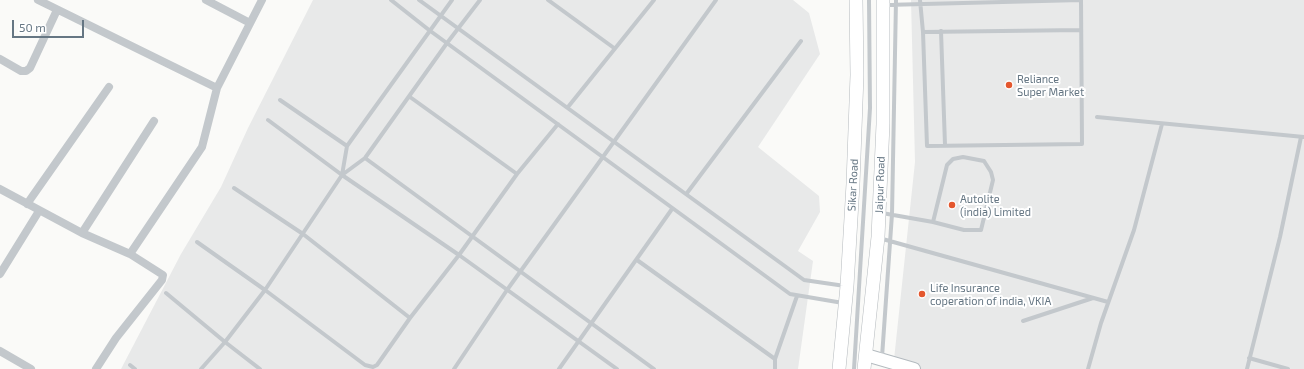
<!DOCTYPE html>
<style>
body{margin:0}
#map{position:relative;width:1304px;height:369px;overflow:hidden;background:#fafaf8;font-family:"Exo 2",sans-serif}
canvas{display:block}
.scale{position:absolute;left:12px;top:20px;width:72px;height:18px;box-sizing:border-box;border:2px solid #657683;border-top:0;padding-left:5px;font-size:12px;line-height:14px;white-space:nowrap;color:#657683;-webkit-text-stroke:3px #fff;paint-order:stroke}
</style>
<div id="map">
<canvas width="1304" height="369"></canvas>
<div class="scale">50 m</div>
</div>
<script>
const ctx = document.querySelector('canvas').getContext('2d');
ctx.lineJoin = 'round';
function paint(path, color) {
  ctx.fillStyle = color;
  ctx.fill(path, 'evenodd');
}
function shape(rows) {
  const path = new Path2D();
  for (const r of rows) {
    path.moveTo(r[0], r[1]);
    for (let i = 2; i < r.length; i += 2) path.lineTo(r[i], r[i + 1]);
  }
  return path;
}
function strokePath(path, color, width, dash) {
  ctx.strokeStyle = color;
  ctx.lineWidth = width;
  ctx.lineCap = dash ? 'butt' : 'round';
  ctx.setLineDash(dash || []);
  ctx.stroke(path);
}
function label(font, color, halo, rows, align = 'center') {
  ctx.font = font + ' "Exo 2",sans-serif';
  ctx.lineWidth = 4;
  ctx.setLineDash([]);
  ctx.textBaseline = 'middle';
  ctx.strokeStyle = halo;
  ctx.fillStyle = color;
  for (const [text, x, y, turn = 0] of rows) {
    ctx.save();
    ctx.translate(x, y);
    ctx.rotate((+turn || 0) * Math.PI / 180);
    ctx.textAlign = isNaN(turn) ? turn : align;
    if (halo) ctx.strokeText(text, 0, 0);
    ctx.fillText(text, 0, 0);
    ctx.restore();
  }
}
paint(shape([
 [313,0,793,0,809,13,820,54,758,147,819,196,820,212,798,251,813,261,798,369,121,369,181,254,221,187,248,128],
 [911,0,1304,0,1304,369,893,369,915,162]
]), '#e8e9e9');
const secondary = shape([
 [866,355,914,369]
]);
const primary = shape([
 [839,369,847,286,853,184,857,75,856,0],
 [864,369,878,237,883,124,883,0]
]);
strokePath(secondary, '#b3babf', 14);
strokePath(primary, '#b5babe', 14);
strokePath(shape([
 [391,0,429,30,790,294,843,303],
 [419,0,804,280,845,286],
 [548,0,614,48],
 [920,0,923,32,927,146,1082,144,1081,0],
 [885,5,1081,0],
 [941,31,945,145],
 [923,32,1081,30],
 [410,97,517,174],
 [280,100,347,146],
 [568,107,654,0],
 [1097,117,1304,137],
 [268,120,342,175,459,255,617,369],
 [365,158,654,369],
 [342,175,347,146,452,0],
 [234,188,303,234,410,318],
 [687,193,801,41],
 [882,213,933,222,964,230,981,230,993,180,991,172,984,161,963,157,953,159,947,165,933,222],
 [879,238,1108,302],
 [197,242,265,290,365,365,373,367,377,365,410,318,459,255,517,174,558,124],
 [637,260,775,359],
 [166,293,225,342,260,369],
 [1023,321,1093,298],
 [882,357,892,214,896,0],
 [1249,358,1288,369],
 [130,365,135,369],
 [201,369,225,342,265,290,342,175,365,158,447,43,480,0],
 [454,369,507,290,716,0],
 [559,369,672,209],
 [775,369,775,359,797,296],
 [854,369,870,108,869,0],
 [1088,369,1101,323,1134,230,1162,124],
 [1247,369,1280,237,1301,137]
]), '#c3c8cc', 4);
strokePath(shape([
 [38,0,217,88],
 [206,0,250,23],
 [0,59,21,71,26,71,30,68,57,10],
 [0,189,82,233,130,254,163,275,162,280,116,338,96,369],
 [27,204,109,87],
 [82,233,154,121],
 [130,254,202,147,217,88,262,0],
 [0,274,39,211],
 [0,351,31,369]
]), '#c3c8cc', 8);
strokePath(secondary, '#fff', 12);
strokePath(primary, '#fff', 13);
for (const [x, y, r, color] of [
 [1009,85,4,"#e4572e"],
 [952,205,4,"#e4572e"],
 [922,294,4,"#e4572e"]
]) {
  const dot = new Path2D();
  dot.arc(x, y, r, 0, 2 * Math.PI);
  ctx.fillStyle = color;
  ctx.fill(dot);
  strokePath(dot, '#fff', 1.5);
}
label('11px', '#657683', '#fff', [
 ["Reliance",1017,79],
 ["Super Market",1017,92],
 ["Autolite",960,199],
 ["(india) Limited",960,212],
 ["Life Insurance",930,288],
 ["coperation of india, VKIA",930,301]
], 'left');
label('11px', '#657683', '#fff', [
 ["Sikar Road",853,185,-87],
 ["Jaipur Road",880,185,-88]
]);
</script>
